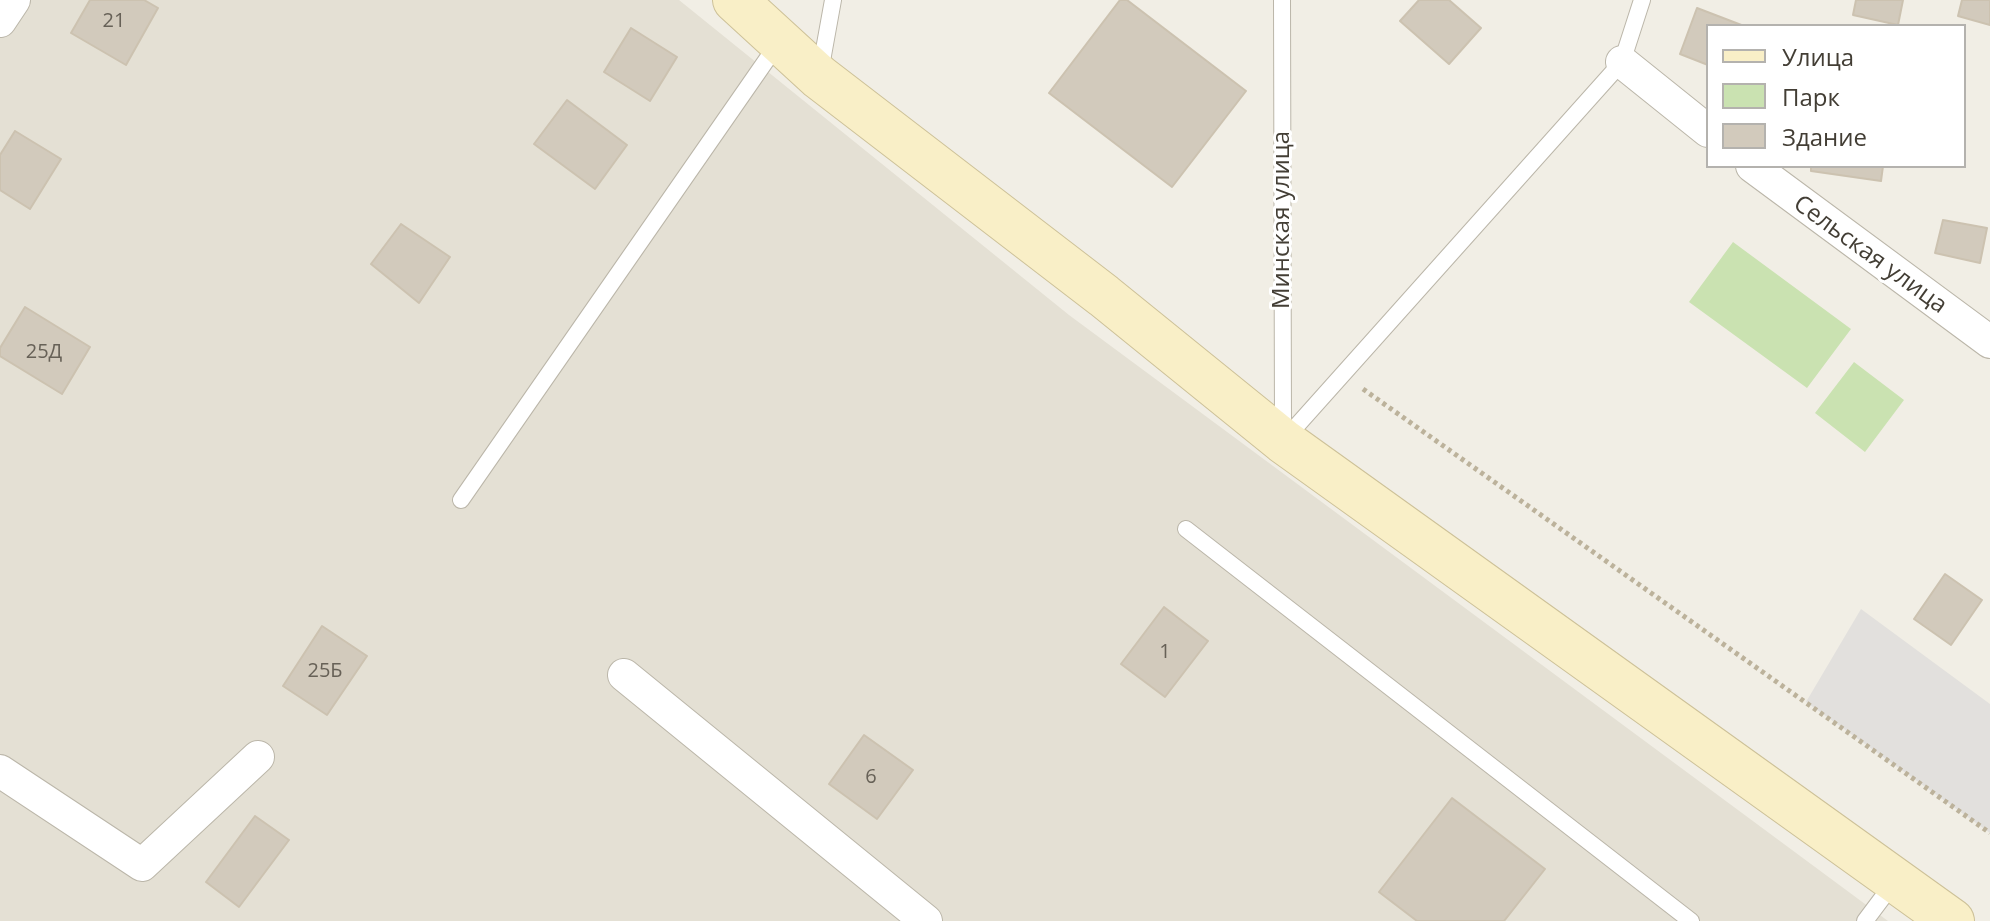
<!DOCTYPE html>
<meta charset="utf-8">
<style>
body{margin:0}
#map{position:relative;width:1990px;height:921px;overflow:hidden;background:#f1eee5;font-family:"Open Sans",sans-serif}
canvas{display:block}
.legend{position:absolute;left:1706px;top:24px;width:260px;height:144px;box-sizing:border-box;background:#fff;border:2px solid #b4b2ae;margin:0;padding:10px 14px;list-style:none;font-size:24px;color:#433e35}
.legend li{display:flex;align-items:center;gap:16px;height:40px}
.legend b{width:40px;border:2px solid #b4b2ae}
</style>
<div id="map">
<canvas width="1990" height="921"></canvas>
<ul class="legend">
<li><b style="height:10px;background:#f9efc7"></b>Улица</li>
<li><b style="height:22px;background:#cae2b1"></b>Парк</li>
<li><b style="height:22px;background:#d2cabc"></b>Здание</li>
</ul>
</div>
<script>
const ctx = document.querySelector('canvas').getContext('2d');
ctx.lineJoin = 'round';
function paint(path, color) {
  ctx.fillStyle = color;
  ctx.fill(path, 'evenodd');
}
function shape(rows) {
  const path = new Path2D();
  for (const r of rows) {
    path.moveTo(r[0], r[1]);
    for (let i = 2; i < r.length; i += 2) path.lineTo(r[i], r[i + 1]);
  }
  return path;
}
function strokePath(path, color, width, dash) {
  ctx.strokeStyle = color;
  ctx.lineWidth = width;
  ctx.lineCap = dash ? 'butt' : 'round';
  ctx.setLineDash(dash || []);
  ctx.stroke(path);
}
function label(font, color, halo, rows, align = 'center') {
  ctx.font = font + ' "Open Sans",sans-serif';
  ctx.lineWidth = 6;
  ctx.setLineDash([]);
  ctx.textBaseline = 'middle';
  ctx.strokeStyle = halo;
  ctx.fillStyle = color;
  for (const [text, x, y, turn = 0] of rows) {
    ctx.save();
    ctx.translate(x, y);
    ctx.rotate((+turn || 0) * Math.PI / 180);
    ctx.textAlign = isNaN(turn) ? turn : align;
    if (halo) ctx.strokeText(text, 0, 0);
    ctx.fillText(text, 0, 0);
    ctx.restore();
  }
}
paint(shape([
 [0,0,679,0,1069,315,1888,921,0,921]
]), '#e4e0d4');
paint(shape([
 [1733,242,1851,329,1807,388,1689,302],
 [1854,362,1904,400,1865,452,1815,413]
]), '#cae2b1');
paint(shape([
 [1861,609,1990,704,1990,833,1806,702]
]), '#e2e0dd');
const building = shape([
 [90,0,144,0,158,8,126,65,71,33,90,0],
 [1120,0,1127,0,1246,91,1172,187,1049,93,1120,0],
 [1419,0,1449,0,1481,28,1449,64,1400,21,1419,0],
 [1856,0,1903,0,1898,25,1853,15,1856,0],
 [1962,0,1990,0,1990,25,1958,16,1962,0],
 [1697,8,1744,26,1708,26,1708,65,1680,54,1697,8],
 [631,28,677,57,650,101,604,72,631,28],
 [567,100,627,145,595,189,534,144,567,100],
 [15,131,61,159,30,209,0,190,0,155,15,131],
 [1811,166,1883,166,1881,181,1811,171,1811,166],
 [1943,220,1987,228,1980,263,1935,253,1943,220],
 [401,224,450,257,419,303,371,264,401,224],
 [25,307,90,347,62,394,0,356,0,348,25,307],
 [1945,574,1982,600,1951,645,1914,619,1945,574],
 [1164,607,1208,641,1165,697,1121,664,1164,607],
 [322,626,367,656,327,715,283,686,322,626],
 [864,735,913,770,877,819,829,784,864,735],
 [1452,798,1545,869,1504,921,1417,921,1379,892,1452,798],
 [255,816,289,840,239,907,206,882,255,816]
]);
paint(building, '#d2cabc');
strokePath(building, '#ccc2b0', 2);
const lane = shape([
 [1282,0,1283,431],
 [820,72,833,0],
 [1284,440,1622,62,1642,0],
 [461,500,779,42],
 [1186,529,1691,921],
 [1865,921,1895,881]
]);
const street = shape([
 [0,21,14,0],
 [1622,62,1708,131],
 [1752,166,1990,342],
 [624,675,926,921],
 [0,771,142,865,258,757]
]);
const secondary = shape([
 [735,0,819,77,1104,296,1283,441,1952,921]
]);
strokePath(lane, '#bbb6a9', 18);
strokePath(street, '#bbb6a9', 34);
strokePath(secondary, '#cdc198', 46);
strokePath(shape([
 [1363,389,1990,833]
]), '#bcb29b', 5, [4, 4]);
strokePath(lane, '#fff', 16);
strokePath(street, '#fff', 32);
strokePath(secondary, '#f9efc7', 44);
label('20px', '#676157', null, [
 ["21",114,21],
 ["25Д",44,352],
 ["1",1165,652],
 ["25Б",325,671],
 ["6",871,777]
]);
label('24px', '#433e35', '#fff', [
 ["Минская улица",1282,220,-90],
 ["Сельская улица",1870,255,36]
]);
</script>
